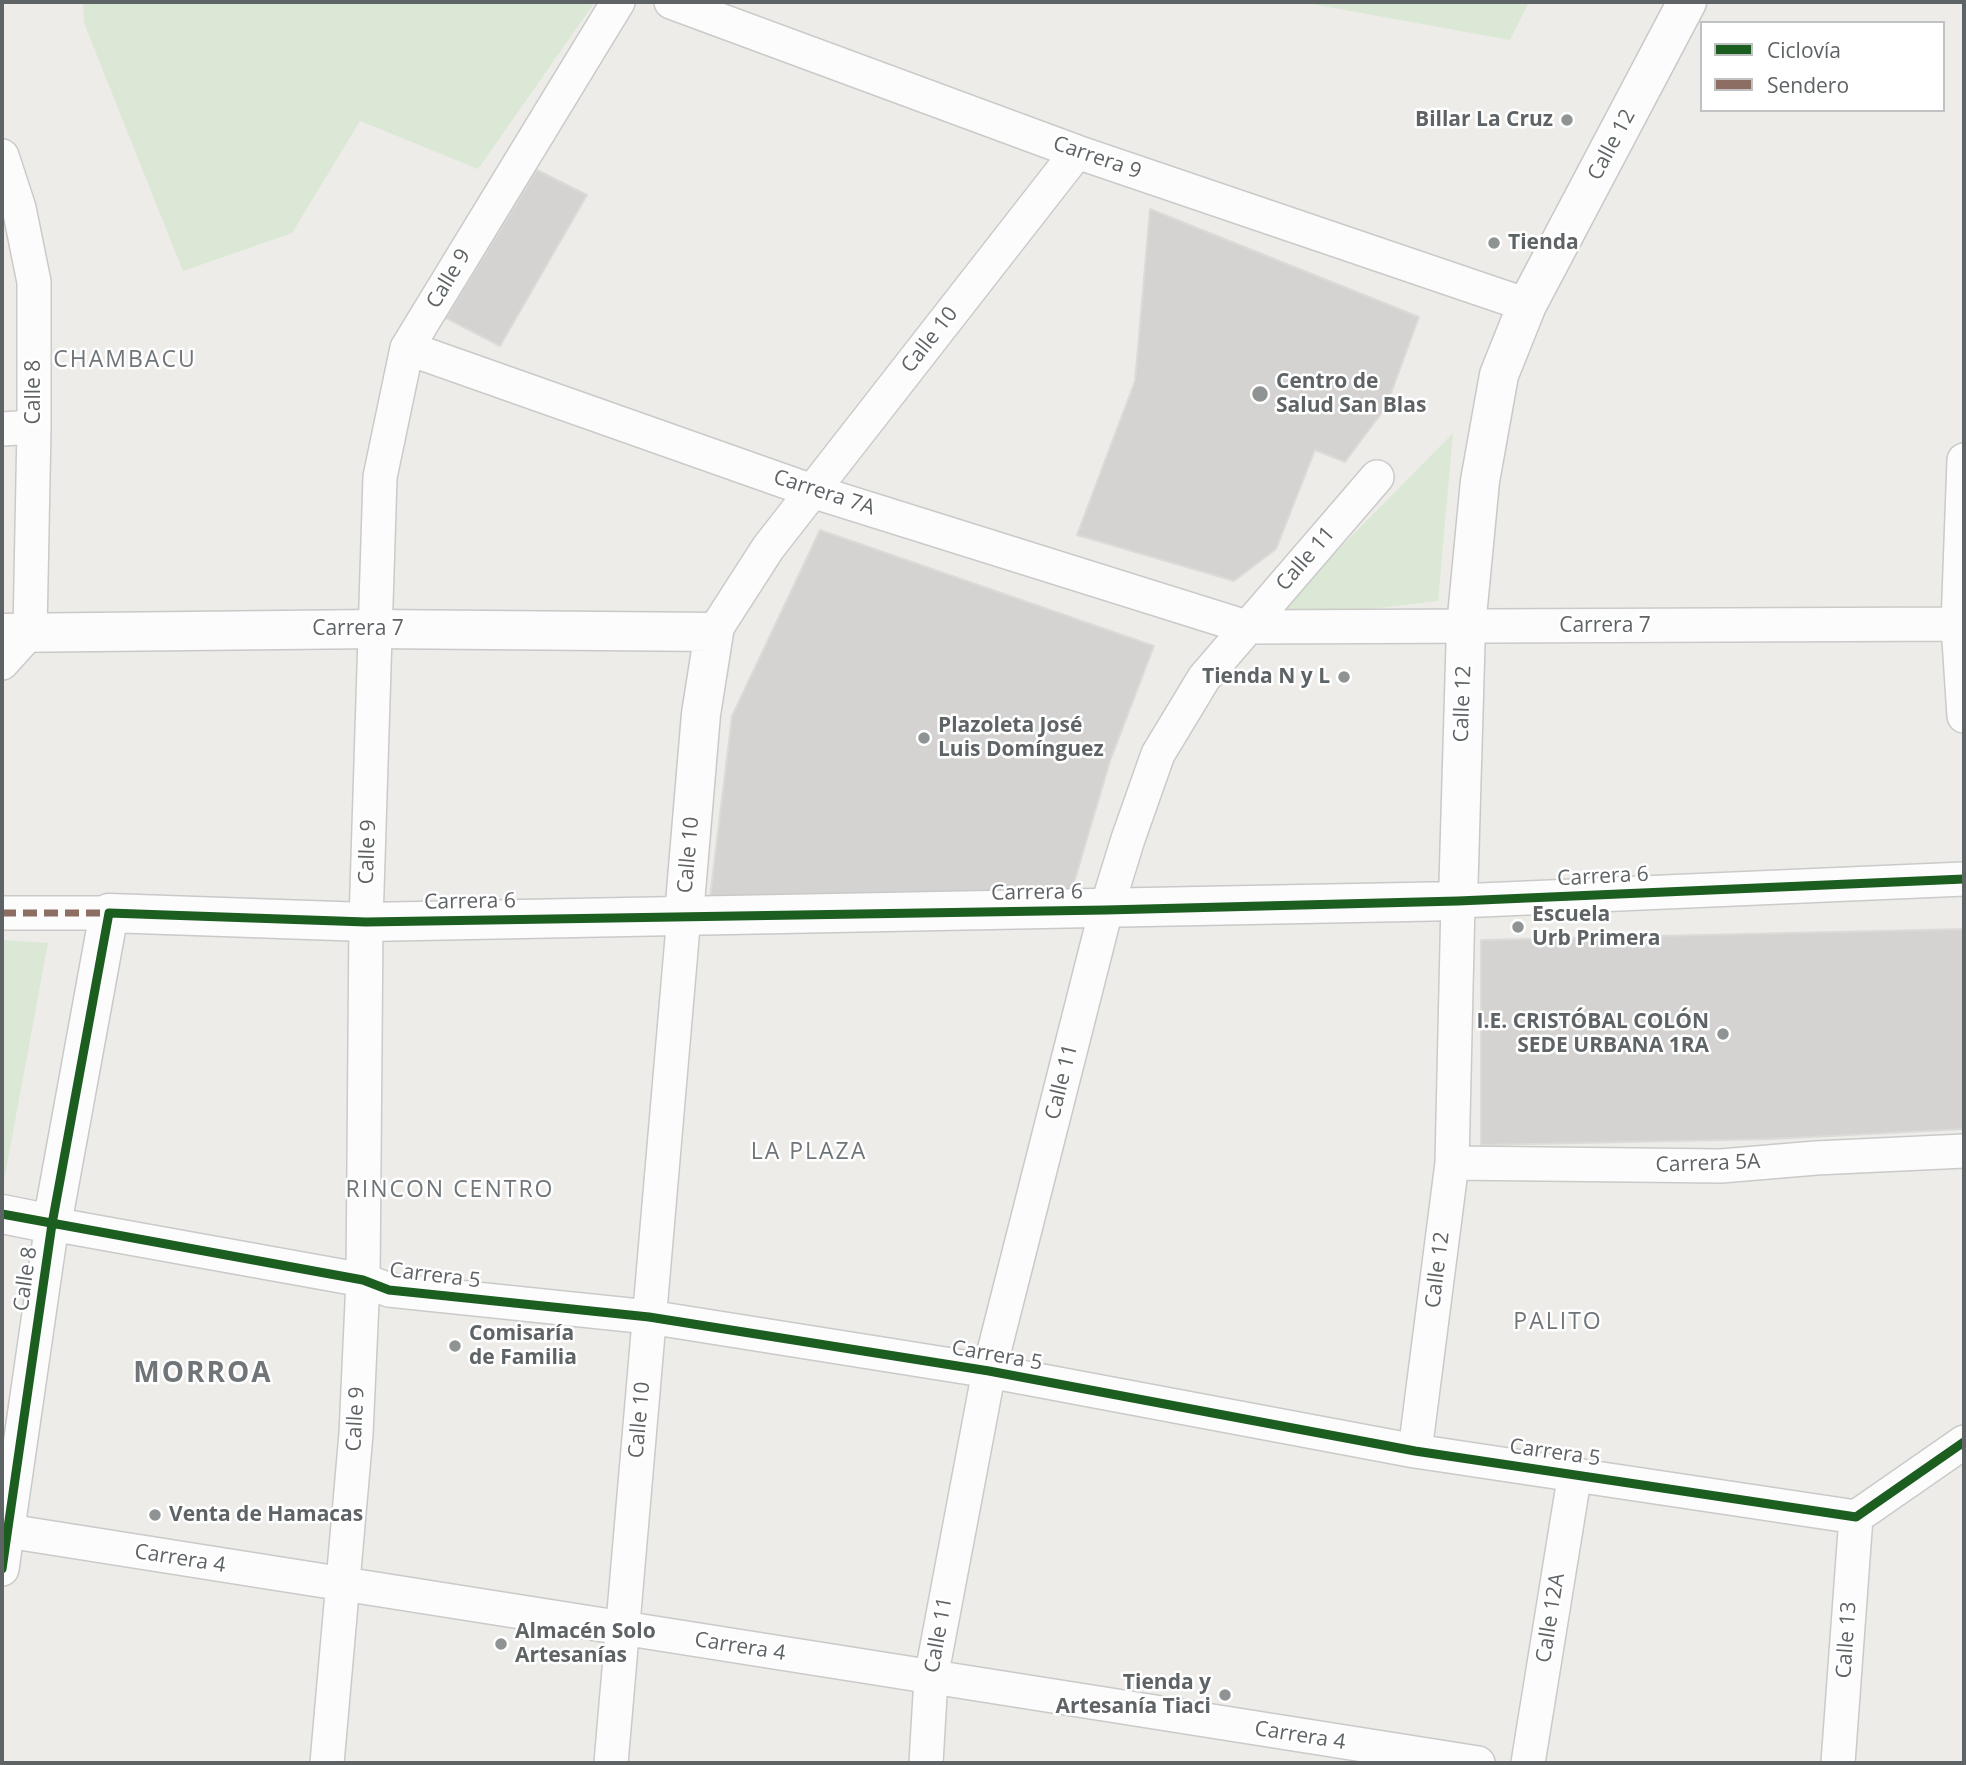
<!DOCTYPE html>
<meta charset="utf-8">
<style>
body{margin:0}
#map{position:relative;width:1966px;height:1765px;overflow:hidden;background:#eeece9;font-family:"Open Sans",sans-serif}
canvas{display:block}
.frame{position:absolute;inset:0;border:4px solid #5e6366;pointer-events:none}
.legend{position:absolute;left:1700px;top:21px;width:245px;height:91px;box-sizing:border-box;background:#fff;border:2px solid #bfc1c2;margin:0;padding:9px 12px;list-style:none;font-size:21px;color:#5e6366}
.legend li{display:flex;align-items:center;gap:14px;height:35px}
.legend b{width:35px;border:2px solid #bfc1c2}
</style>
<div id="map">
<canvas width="1966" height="1765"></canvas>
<div class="frame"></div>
<ul class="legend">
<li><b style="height:9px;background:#1b5e20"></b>Ciclovía</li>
<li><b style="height:9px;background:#8d6e63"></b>Sendero</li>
</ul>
</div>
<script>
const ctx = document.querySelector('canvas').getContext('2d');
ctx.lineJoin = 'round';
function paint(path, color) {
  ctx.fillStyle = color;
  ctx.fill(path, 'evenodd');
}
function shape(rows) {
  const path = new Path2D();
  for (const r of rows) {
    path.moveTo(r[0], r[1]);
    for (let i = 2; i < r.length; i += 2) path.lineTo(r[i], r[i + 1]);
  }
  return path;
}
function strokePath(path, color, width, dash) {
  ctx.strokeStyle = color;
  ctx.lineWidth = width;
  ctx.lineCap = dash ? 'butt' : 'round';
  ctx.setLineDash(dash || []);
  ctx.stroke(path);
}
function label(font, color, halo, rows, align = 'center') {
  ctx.font = font + ' "Open Sans",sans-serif';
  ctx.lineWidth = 5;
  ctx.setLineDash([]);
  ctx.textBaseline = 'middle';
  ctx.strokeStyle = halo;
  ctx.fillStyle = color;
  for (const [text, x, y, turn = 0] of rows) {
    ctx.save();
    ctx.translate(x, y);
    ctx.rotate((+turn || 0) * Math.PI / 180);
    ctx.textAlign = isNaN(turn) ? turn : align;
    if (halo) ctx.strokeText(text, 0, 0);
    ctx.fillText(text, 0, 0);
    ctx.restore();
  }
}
paint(shape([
 [83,2,595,2,478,169,360,121,292,233,183,271,84,23],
 [1301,2,1529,2,1510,40],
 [1453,433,1438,601,1285,619,1286,603],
 [2,940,48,943,3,1186,2,1185]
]), '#dae8d5');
const building = shape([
 [537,170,587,195,500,346,446,318,537,170],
 [1150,209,1419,317,1386,407,1345,462,1315,450,1276,549,1234,581,1077,535,1135,381,1150,209],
 [820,530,1154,646,1110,761,1071,893,709,905,732,716,820,530],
 [1964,929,1964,1129,1772,1139,1481,1145,1481,940,1964,929]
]);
paint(building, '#d4d3d2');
strokePath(building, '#dddbd8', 2);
const street = shape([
 [671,2,1077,152,1527,305],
 [2,156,19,208,34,282,34,427,30,632,2,663],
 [407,348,812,491,1246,627,1964,624],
 [2,429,34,427],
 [1964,460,1958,625,1964,716],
 [714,632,768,548,1077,152],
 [2,913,109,913],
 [1452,1163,1721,1166,1816,1158,1964,1151],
 [1415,1451,1452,1163,1458,901,1964,879],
 [2,1530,1478,1763],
 [2,1569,52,1224,363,1280,389,1290,649,1317,989,1371,1415,1451,1856,1517,1964,1442],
 [327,1763,356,1434,363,1280,366,922,380,477,407,348,618,2],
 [611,1763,684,915],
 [926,1763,931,1678,989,1371,1106,910,1128,839,1158,754,1204,678,1377,477],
 [1528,1763,1575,1473],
 [1838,1763,1856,1517]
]);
const secondary = shape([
 [2,633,375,629,714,632,701,714,684,915],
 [2,1214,52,1224,109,913,366,922,1458,901,1466,627,1480,481,1499,375,1527,305,1687,2]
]);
strokePath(street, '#cacac9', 36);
strokePath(secondary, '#c8c9c8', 41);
strokePath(street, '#fcfcfc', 33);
strokePath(secondary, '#fcfcfc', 38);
strokePath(shape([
 [2,913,109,913]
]), '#8d6e63', 7, [14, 7]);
strokePath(shape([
 [2,1214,363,1280,389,1290,649,1317,989,1371,1415,1451,1856,1517,1964,1442],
 [2,1569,52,1224,109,913,366,922,1106,910,1458,901,1964,879]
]), '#1b5e20', 9);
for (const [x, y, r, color] of [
 [1567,120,7,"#909394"],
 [1494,243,7,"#909394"],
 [1260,394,9,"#909394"],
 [1344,677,7,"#909394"],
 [924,738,7,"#909394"],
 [1518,927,7,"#909394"],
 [1723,1034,7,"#909394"],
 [455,1346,7,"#909394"],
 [155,1515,7,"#909394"],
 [501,1644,7,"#909394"],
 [1225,1695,7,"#909394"]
]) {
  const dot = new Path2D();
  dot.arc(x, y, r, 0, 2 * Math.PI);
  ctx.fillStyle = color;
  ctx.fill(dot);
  strokePath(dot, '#fff', 2.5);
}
label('bold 21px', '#5e6366', '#fff', [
 ["Billar La Cruz",1553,120,"right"],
 ["Tienda",1508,243],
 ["Centro de",1276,382],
 ["Salud San Blas",1276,406],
 ["Tienda N y L",1330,677,"right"],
 ["Plazoleta José",938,726],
 ["Luis Domínguez",938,750],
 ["Escuela",1532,915],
 ["Urb Primera",1532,939],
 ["I.E. CRISTÓBAL COLÓN",1709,1022,"right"],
 ["SEDE URBANA 1RA",1709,1046,"right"],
 ["Comisaría",469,1334],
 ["de Familia",469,1358],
 ["Venta de Hamacas",169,1515],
 ["Almacén Solo",515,1632],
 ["Artesanías",515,1656],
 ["Tienda y",1211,1683,"right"],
 ["Artesanía Tiaci",1211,1707,"right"]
], 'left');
label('21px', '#5e6366', '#fff', [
 ["Calle 12",1612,145,-62],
 ["Carrera 9",1097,158,19],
 ["Calle 9",449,279,-59],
 ["Calle 10",930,340,-52],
 ["Calle 8",34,392,-90],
 ["Carrera 7A",824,493,18],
 ["Calle 11",1306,559,-49],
 ["Carrera 7",1605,626],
 ["Carrera 7",358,629],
 ["Calle 12",1463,704,-88],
 ["Calle 9",368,852,-88],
 ["Calle 10",689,855,-85],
 ["Carrera 6",1603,877,-3],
 ["Carrera 6",1037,893,-1],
 ["Carrera 6",470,902,-1],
 ["Calle 11",1062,1082,-76],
 ["Carrera 5A",1708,1164,-2],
 ["Calle 12",1438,1270,-83],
 ["Carrera 5",435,1276,7],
 ["Calle 8",26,1279,-82],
 ["Carrera 5",997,1356,10],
 ["Calle 9",356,1419,-87],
 ["Calle 10",640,1420,-85],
 ["Carrera 5",1555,1453,8],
 ["Carrera 4",180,1559,9],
 ["Calle 12A",1551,1618,-81],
 ["Calle 11",939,1635,-80],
 ["Calle 13",1847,1640,-86],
 ["Carrera 4",740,1647,9],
 ["Carrera 4",1300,1736,9]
]);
ctx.letterSpacing = '2px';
label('23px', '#6f7578', '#fff', [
 ["CHAMBACU",125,360],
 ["LA PLAZA",809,1152],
 ["RINCON CENTRO",450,1190],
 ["PALITO",1558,1322]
]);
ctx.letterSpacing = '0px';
ctx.letterSpacing = '2px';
label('bold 28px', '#6f7578', '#fff', [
 ["MORROA",203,1374]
]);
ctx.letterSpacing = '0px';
</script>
